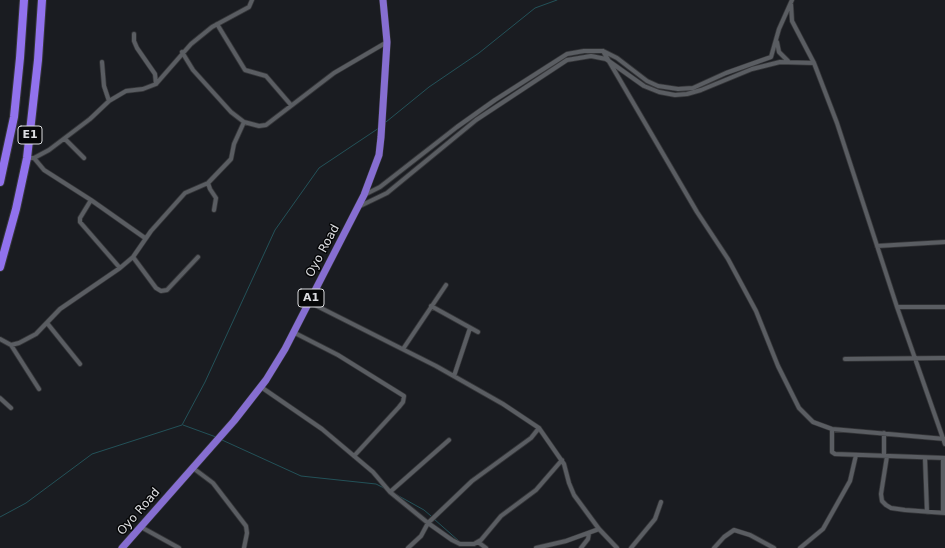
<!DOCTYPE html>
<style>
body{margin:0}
canvas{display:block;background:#1a1c21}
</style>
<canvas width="945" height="548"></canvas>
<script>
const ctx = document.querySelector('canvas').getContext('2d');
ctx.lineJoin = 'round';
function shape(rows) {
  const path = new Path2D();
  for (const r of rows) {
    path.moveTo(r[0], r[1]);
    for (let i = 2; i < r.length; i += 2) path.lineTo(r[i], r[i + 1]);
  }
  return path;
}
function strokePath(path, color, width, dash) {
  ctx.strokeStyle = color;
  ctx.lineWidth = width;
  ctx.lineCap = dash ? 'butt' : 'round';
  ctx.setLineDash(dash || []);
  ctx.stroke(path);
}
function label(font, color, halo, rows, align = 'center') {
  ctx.font = font + ' "DejaVu Sans",sans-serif';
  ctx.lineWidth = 3;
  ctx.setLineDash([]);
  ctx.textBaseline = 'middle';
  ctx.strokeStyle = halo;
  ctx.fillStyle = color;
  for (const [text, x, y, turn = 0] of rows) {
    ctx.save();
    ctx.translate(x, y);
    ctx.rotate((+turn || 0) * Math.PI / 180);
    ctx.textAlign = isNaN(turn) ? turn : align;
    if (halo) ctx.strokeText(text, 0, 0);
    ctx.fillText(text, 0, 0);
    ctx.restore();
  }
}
strokePath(shape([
 [386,122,429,87,479,53,535,8,557,0],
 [183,425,216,437],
 [222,440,301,476,376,484,384,488],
 [397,495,424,510,431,516],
 [0,517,26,503,92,454,182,425,205,382,275,230,319,168,379,128],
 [434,519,460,542]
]), '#235158', 1);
const minor = shape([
 [791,4,792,21,814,63,837,123,897,307,945,444],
 [217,24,245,70,266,76,291,105],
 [134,34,134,41,137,48,155,74,156,84],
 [777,42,779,52,788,61],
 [603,51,697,212,728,259,756,311,778,366,799,408,813,422,832,429,945,439],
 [182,52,193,70,231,112,244,122,259,126,266,125,334,73,387,42],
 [102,62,104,86,109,101],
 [65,139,84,158],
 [27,158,34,158,49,150,90,119,109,101,126,91,143,89,156,84,191,44,212,27,249,7,252,0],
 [34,158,44,170,91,200,145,238],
 [208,183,210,189,216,198,214,210],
 [364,195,380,187,457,127,495,100,567,54,584,51,603,51,617,58,647,81,658,86,678,89,693,88,726,73,771,57,779,29,792,0],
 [91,200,80,218,80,222,120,268],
 [358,207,387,193,476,120,567,60,591,56,606,59,644,86,659,92,675,95,687,94,701,90,752,69,780,62,814,63],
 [877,246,945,242],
 [133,257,156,288,161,291,167,290,198,257],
 [309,302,436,366,503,404,539,428,564,464,569,483,574,495,599,529,617,548],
 [431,306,478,332],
 [897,307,945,307],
 [47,323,80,364],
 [293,332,338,355,404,396,403,402,399,407,354,456],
 [0,339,11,345,19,343,36,334,60,309,120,268,133,257,151,231,185,193,208,183,231,159,234,144,244,122],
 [11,345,39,389],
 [403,349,446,285],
 [845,359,945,358],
 [454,376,470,328],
 [261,387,322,429,373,472,390,492,428,523,452,540,460,544,474,544,481,540,501,516,536,490,562,460],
 [0,398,11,408],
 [832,429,832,452,835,454,945,458],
 [884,456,884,433],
 [887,456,881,494,882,501,886,505,891,508,905,510,945,513],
 [925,458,927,512],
 [943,458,943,513],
 [193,468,213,483,246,526,247,533,244,548],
 [390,492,449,440],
 [141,527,179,548],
 [478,542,486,548],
 [408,548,421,536,428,523,472,481,531,438,539,428],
 [536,548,566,541,599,529],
 [581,548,588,539,589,533],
 [631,548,655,519,661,502],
 [714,548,724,537,734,530,750,535,774,548],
 [800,548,823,529,850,481,856,455]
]);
const trunk = shape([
 [122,548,234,421,266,380,285,349,364,195,379,155,381,137,387,42,383,0]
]);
const motorway = shape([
 [0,182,14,117,20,58,24,0],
 [0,267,16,209,27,158,38,60,42,0]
]);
strokePath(minor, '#353639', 5.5);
strokePath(trunk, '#353639', 8);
strokePath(motorway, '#353639', 10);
strokePath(minor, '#5a5d62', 4);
strokePath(trunk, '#866ed1', 7);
strokePath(motorway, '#9172ed', 8);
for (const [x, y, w] of [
 [30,135,24],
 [311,298,26]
]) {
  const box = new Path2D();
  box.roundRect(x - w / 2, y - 9, w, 18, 3);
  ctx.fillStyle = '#060708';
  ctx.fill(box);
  strokePath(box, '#dcdde0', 1);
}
label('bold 11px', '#dcdde0', null, [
 ["E1",30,135],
 ["A1",311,298]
]);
label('12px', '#dcdde0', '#060708', [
 ["Oyo Road",323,251,-62],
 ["Oyo Road",139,512,-49]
]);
</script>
